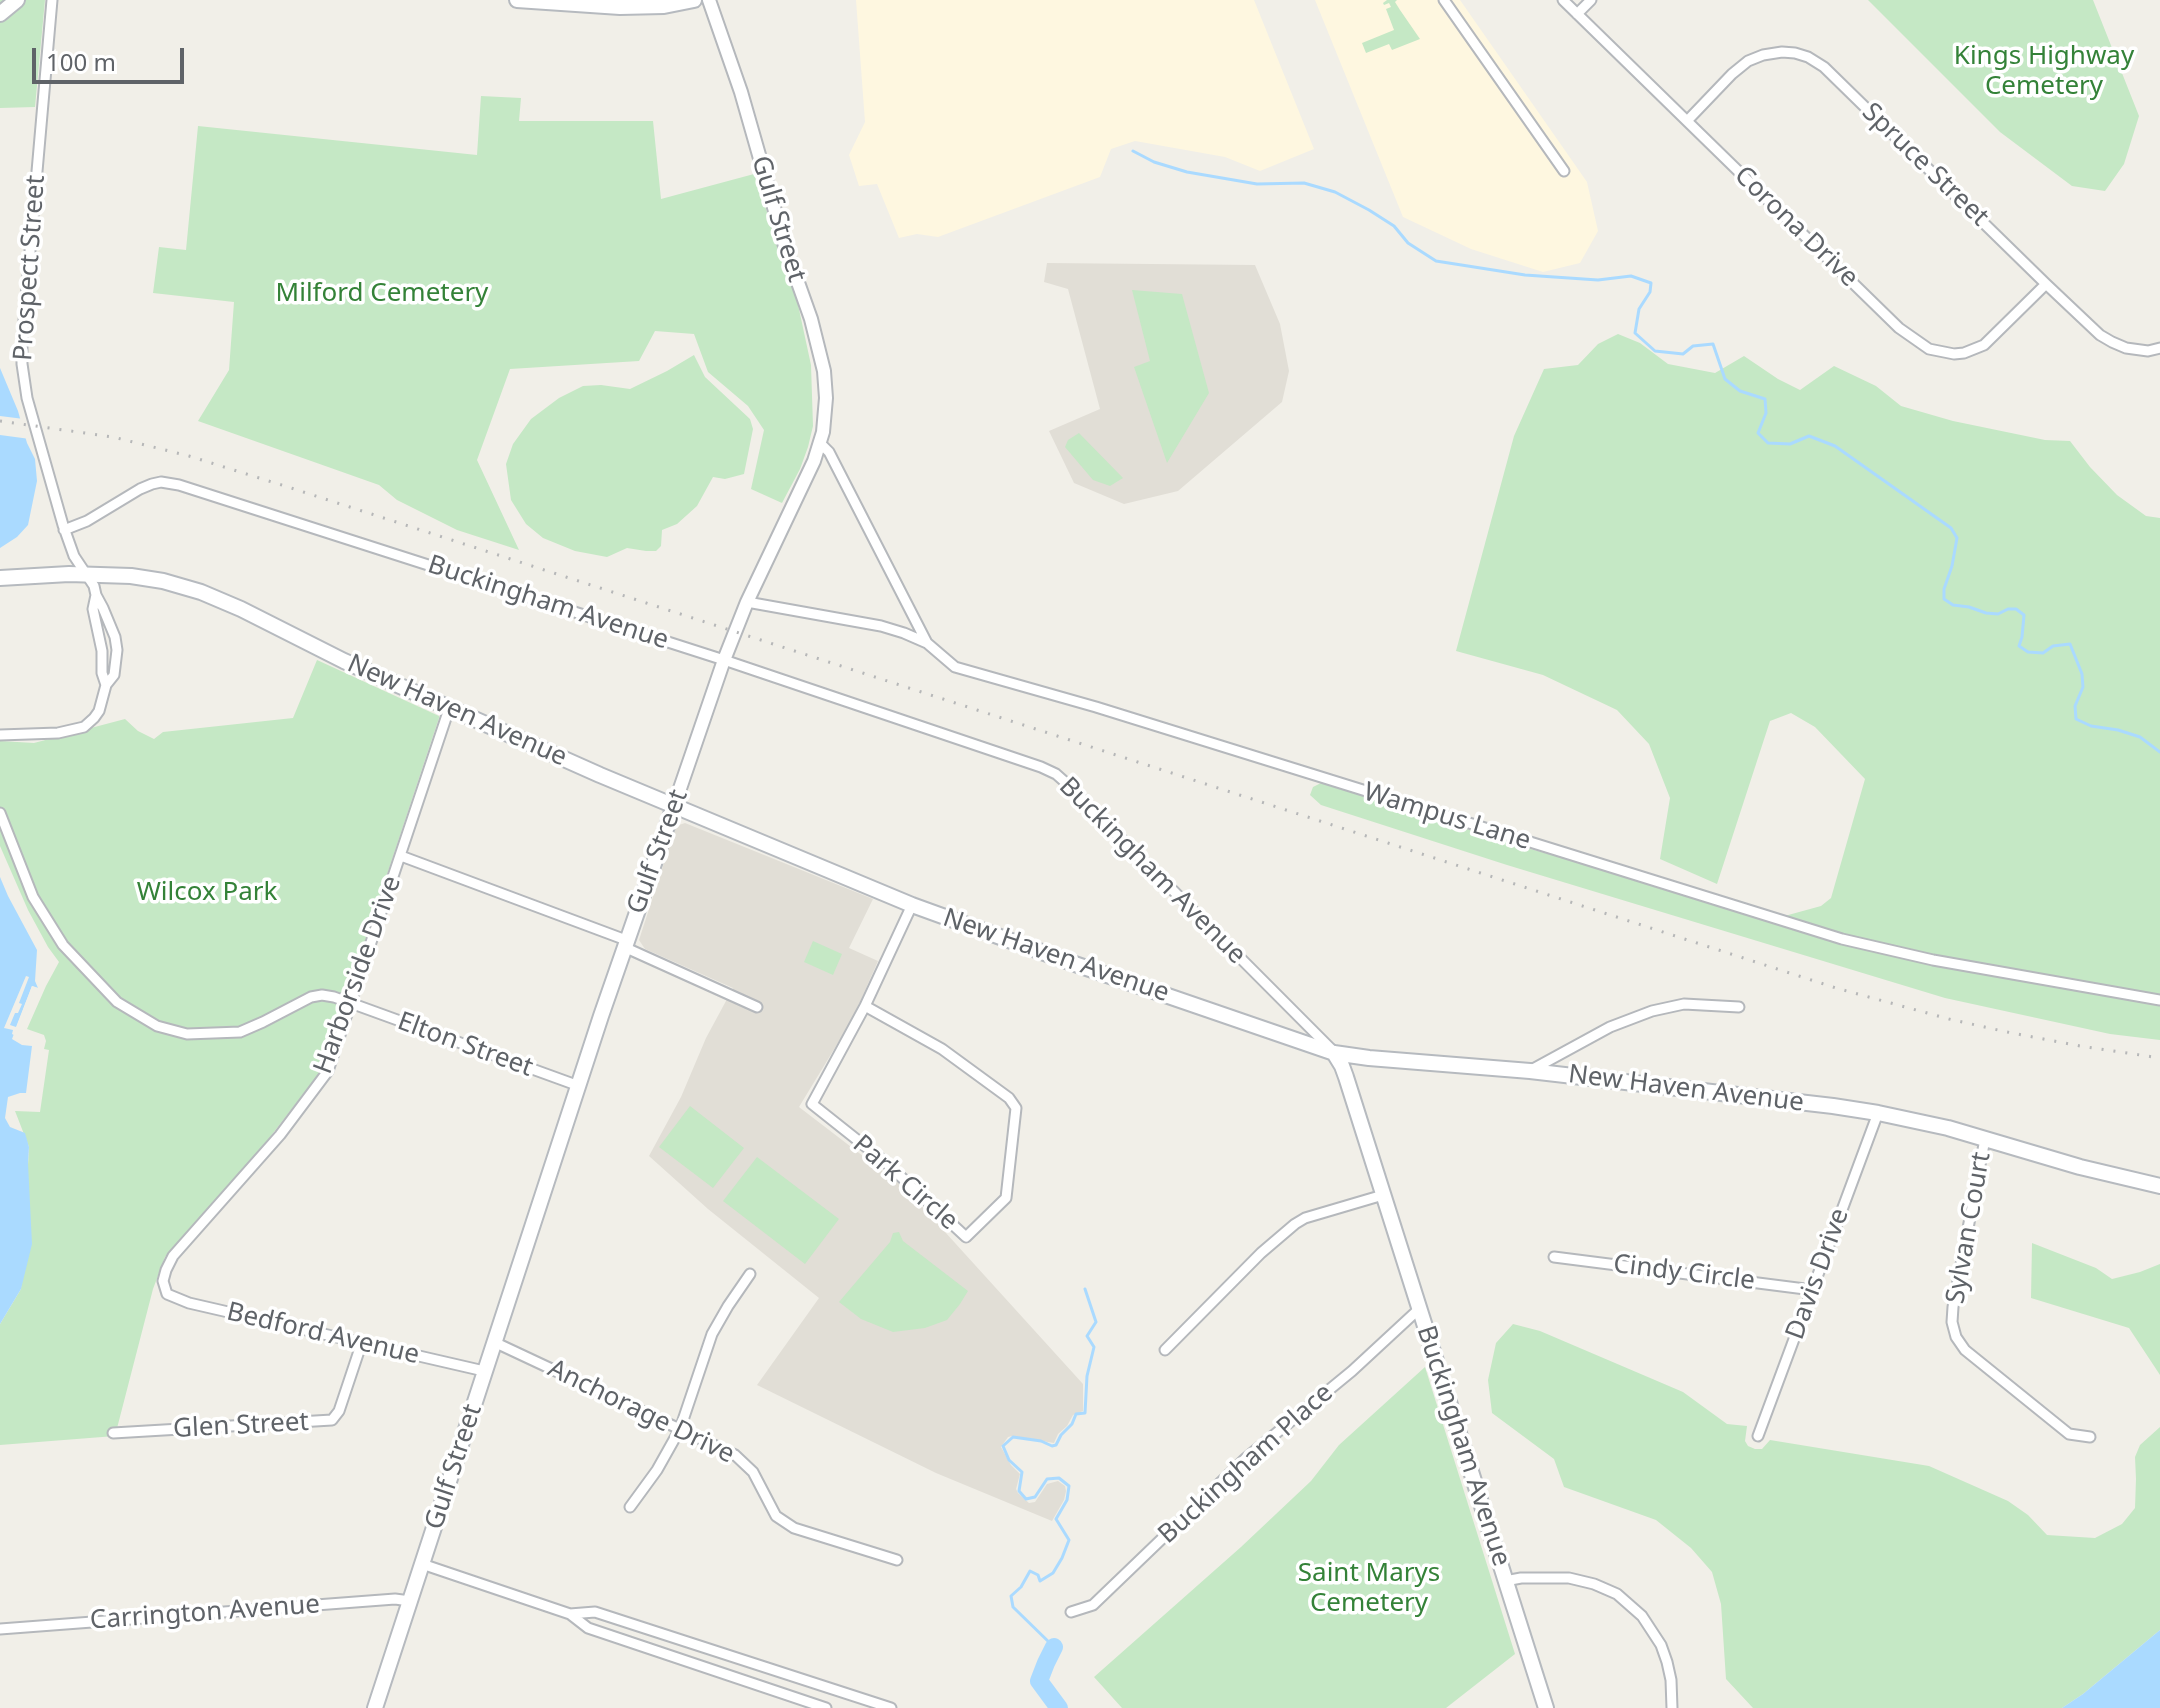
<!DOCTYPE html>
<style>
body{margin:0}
#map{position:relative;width:2160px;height:1708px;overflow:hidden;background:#f1efe8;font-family:"Noto Sans",sans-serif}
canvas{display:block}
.scale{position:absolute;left:32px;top:48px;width:152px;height:36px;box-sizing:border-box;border:4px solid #5f6368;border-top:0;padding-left:10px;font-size:24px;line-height:28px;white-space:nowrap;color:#5f6368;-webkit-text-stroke:6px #fff;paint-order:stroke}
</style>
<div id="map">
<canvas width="2160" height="1708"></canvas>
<div class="scale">100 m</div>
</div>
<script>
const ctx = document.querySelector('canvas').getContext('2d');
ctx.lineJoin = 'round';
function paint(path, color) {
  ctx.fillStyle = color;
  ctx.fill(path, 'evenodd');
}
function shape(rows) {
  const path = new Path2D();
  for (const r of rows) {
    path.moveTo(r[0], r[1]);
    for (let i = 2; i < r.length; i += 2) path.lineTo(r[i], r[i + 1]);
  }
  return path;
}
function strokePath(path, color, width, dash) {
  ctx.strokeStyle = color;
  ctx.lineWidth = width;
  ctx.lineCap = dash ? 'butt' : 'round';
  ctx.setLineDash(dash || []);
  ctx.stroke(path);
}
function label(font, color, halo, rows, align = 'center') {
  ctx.font = font + ' "Noto Sans",sans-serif';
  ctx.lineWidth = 7;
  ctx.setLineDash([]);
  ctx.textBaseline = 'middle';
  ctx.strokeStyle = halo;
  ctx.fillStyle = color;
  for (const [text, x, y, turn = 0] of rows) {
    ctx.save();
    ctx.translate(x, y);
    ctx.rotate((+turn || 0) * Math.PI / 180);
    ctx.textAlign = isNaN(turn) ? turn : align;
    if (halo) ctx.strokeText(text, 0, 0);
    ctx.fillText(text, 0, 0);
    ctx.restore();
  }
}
paint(shape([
 [856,0,1254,0,1314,149,1260,171,1225,157,1135,141,1111,149,1100,177,938,237,917,234,899,238,877,184,859,186,849,155,865,122],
 [1315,0,1460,0,1587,182,1598,231,1580,263,1543,272,1471,249,1403,217]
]), '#fef7e0');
paint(shape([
 [1047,263,1255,265,1280,324,1289,371,1282,402,1178,491,1124,504,1074,483,1049,431,1100,409,1068,289,1044,282],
 [685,823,873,899,849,948,878,961,853,1018,799,1107,906,1189,1083,1384,1083,1411,1073,1415,1067,1426,1058,1434,1054,1443,1012,1436,1008,1437,1001,1447,1011,1465,1020,1474,1016,1489,1018,1493,1029,1503,1035,1502,1047,1484,1058,1481,1065,1486,1066,1491,1064,1500,1052,1521,936,1473,757,1385,819,1298,708,1209,649,1156,681,1097,706,1038,733,988,645,949,639,940,675,829,679,825]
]), '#e1ded6');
paint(shape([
 [0,0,45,0,35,107,0,108],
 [1387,0,1397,0,1395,2,1400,10,1420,39,1392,50,1389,44,1366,53,1362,43,1394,30,1386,9,1391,7,1389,3,1384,5,1383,3],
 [1868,0,2093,0,2139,116,2124,164,2105,191,2072,186,2000,132],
 [481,96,521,98,519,121,653,121,661,199,754,174,797,300,811,365,813,426,808,447,800,469,782,503,751,489,764,430,748,406,708,372,694,334,655,331,639,361,510,369,477,460,519,550,457,530,397,500,379,485,198,421,229,370,234,302,153,293,159,247,186,250,198,126,477,155],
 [1132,290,1182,294,1209,393,1167,463,1134,367,1150,361],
 [1618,334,1640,343,1668,364,1715,373,1744,356,1778,379,1800,390,1834,366,1876,386,1901,406,1953,421,2045,440,2070,441,2090,467,2117,495,2146,516,2160,518,2160,1040,2110,1034,1945,998,1507,865,1321,805,1310,795,1313,787,1323,782,1516,845,1657,884,1770,920,1821,906,1831,898,1865,779,1815,727,1791,713,1770,721,1717,884,1660,859,1670,798,1649,744,1617,710,1543,675,1456,651,1514,436,1544,369,1578,365,1598,344],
 [694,355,705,377,750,419,753,429,744,474,725,479,713,477,697,506,677,524,662,530,661,546,656,551,646,551,627,548,607,557,575,551,543,538,526,524,511,500,506,464,513,444,531,419,559,398,583,386,601,385,630,389,667,371],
 [1079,433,1123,478,1110,486,1093,480,1065,447,1068,440],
 [317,660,439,716,439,718,327,1055,317,1076,267,1141,165,1257,153,1289,115,1436,0,1445,0,1324,21,1289,29,1147,15,1111,40,1112,49,1050,44,1049,46,1041,44,1035,27,1029,46,986,59,962,48,947,28,910,0,846,0,741,34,743,125,719,138,731,154,739,163,732,293,718],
 [813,941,842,954,833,975,804,962],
 [690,1106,744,1148,713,1188,659,1147],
 [757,1157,839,1219,805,1264,723,1201],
 [899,1232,903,1241,968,1291,960,1304,947,1320,925,1328,893,1332,861,1319,839,1302,890,1242,893,1233],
 [2032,1243,2096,1268,2112,1279,2140,1272,2160,1264,2160,1375,2129,1328,2031,1298],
 [1513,1324,1540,1331,1683,1392,1727,1424,1747,1426,1745,1441,1748,1446,1755,1449,1762,1449,1770,1440,1929,1466,2008,1501,2028,1515,2047,1535,2095,1538,2122,1524,2135,1508,2136,1479,2135,1457,2140,1445,2160,1427,2160,1630,2083,1694,2062,1708,1753,1708,1726,1679,1721,1604,1712,1572,1691,1548,1656,1520,1564,1487,1554,1459,1492,1413,1488,1380,1496,1343],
 [1425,1367,1515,1654,1446,1708,1122,1708,1094,1677,1241,1547,1311,1481,1339,1445]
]), '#c5e8c5');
paint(shape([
 [0,368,18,411,27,443,35,459,37,481,28,525,17,537,0,548],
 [0,877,8,896,37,950,35,981,38,988,32,986,12,1039,22,1045,32,1046,26,1093,20,1093,8,1097,5,1118,10,1127,25,1133,29,1147,28,1163,32,1244,21,1289,0,1324],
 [2160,1630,2160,1708,2062,1708,2083,1694]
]), '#aadaff');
paint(shape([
 [0,416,24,419,30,439,0,435],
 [26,976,29,977,19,1003,22,1004,18,1013,15,1013,10,1025,16,1027,32,986,38,988,36,992,34,991,16,1036,12,1034,13,1030,4,1028]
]), '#f1efe8');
strokePath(shape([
 [1133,151,1154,162,1187,172,1257,184,1304,183,1335,192,1369,210,1394,226,1408,243,1436,261,1525,275,1598,280,1631,276,1651,283,1650,292,1639,309,1635,333,1655,351,1683,354,1693,346,1713,344,1725,379,1740,391,1765,399,1766,413,1758,433,1768,443,1790,444,1809,436,1835,446,1951,528,1957,538,1952,566,1944,589,1944,599,1953,605,1969,607,1986,613,1998,614,2008,609,2016,609,2024,615,2022,637,2019,646,2028,652,2043,653,2053,646,2070,644,2082,674,2083,687,2075,706,2076,719,2091,726,2118,730,2140,737,2160,752],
 [1054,1647,1013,1607,1011,1596,1021,1587,1030,1571,1038,1575,1040,1581,1053,1573,1062,1558,1069,1540,1056,1519,1067,1500,1069,1486,1059,1478,1047,1479,1035,1497,1026,1499,1019,1491,1022,1472,1009,1460,1003,1446,1013,1437,1041,1441,1052,1446,1056,1445,1061,1435,1072,1424,1076,1414,1085,1413,1087,1376,1094,1347,1087,1336,1096,1322,1085,1289]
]), '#aadaff', 3);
strokePath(shape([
 [1054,1647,1046,1663,1039,1681,1059,1708]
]), '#aadaff', 18);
const minor = shape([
 [52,0,22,343,22,364,27,398,63,525,74,556,94,586,96,595,103,608,115,637,117,650,114,675,106,685,102,673,102,651,93,609,96,595],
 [1444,0,1564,171],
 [1563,0,1899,328,1929,349,1954,354,1964,353,1984,345,2046,284],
 [1577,14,1591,0],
 [1687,121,1732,74,1748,61,1763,55,1782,52,1795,53,1808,57,1824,67,2046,284,2100,335,2112,342,2126,348,2148,351,2160,348],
 [820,443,829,452,927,643],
 [64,530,87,521,140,489,152,484,161,482,179,485,724,660,1041,767,1056,774,1065,782,1332,1050],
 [747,602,881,626,904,633,927,643,955,667,1096,707,1842,939,1933,960,2160,1000],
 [449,709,328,1071,280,1135,173,1256,166,1270,163,1281,167,1294,189,1303,484,1371],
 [0,735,58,733,84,727,94,718,99,711,106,685],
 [0,813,33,897,63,945,117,1002,157,1026,187,1034,240,1032,263,1022,311,997,322,995,334,997,579,1086],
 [401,856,626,940],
 [624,947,757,1007],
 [865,1006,942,1049,1009,1098,1016,1108,1006,1198,966,1237,885,1162,812,1104,865,1006,912,905],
 [1533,1069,1610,1027,1652,1011,1684,1004,1739,1007],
 [1985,1139,1953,1307,1952,1322,1956,1337,1965,1350,2069,1434,2090,1437],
 [1554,1257,1813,1290],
 [494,1342,735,1455,753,1472,776,1516,794,1528,897,1560],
 [1165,1350,1261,1253,1295,1224,1305,1218,1383,1195],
 [113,1433,332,1420,339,1411,362,1342],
 [1758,1436,1878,1113],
 [630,1507,657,1470,680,1429,712,1334,728,1306,750,1274],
 [422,1564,570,1614,588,1628,826,1708],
 [1505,1581,1521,1578,1569,1578,1594,1584,1617,1594,1642,1616,1661,1645,1667,1662,1671,1680,1672,1708],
 [1071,1612,1093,1605,1246,1458,1352,1371,1419,1309],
 [570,1614,595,1612,891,1708],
 [0,1629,395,1599,410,1601]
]);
const tertiary = shape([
 [674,806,724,660,747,602,814,461,823,432,826,398,824,371,811,319,785,246,741,92,709,0]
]);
const secondary = shape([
 [517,0,620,7,664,6,694,0],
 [0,14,17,0],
 [0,578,69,574,131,576,163,581,201,592,241,609,344,661,600,775,912,905,1072,963,1334,1053,1369,1058,1530,1071,1833,1106,1878,1113,1948,1128,2080,1167,2160,1186],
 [1334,1053,1342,1066,1346,1077,1546,1708],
 [375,1708,601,1016,674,806]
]);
strokePath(minor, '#b5b8bc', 13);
strokePath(tertiary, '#b5b8bc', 16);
strokePath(secondary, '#b6babf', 18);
strokePath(minor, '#fff', 9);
strokePath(tertiary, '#fff', 12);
strokePath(secondary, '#fff', 14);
strokePath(shape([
 [0,421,113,437,189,456,288,487,1836,988,1949,1019,2007,1032,2080,1046,2160,1058]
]), '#b6b7b8', 3, [2, 10]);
label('26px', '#348238', '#fff', [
 ["Kings Highway",2044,57],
 ["Cemetery",2044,87],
 ["Milford Cemetery",382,294],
 ["Wilcox Park",207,893],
 ["Saint Marys",1369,1574],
 ["Cemetery",1369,1604]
]);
label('26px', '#5f6368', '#fff', [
 ["Spruce Street",1925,165,44],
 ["Gulf Street",778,219,73],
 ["Corona Drive",1796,227,44],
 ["Prospect Street",30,268,-86],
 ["Buckingham Avenue",548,603,18],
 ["New Haven Avenue",457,711,24],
 ["Wampus Lane",1447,817,17],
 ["Gulf Street",658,852,-70],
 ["Buckingham Avenue",1152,871,45],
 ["New Haven Avenue",1056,956,19],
 ["Harborside Drive",358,975,-70],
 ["Elton Street",465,1045,20],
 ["New Haven Avenue",1686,1089,7],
 ["Park Circle",905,1183,41],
 ["Sylvan Court",1969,1228,-80],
 ["Cindy Circle",1684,1273,7],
 ["Davis Drive",1818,1274,-70],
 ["Bedford Avenue",323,1334,13],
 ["Anchorage Drive",641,1412,26],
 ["Glen Street",241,1426,-3],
 ["Buckingham Avenue",1463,1446,72],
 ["Buckingham Place",1246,1464,-42],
 ["Gulf Street",454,1467,-72],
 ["Carrington Avenue",205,1613,-4]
]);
</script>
